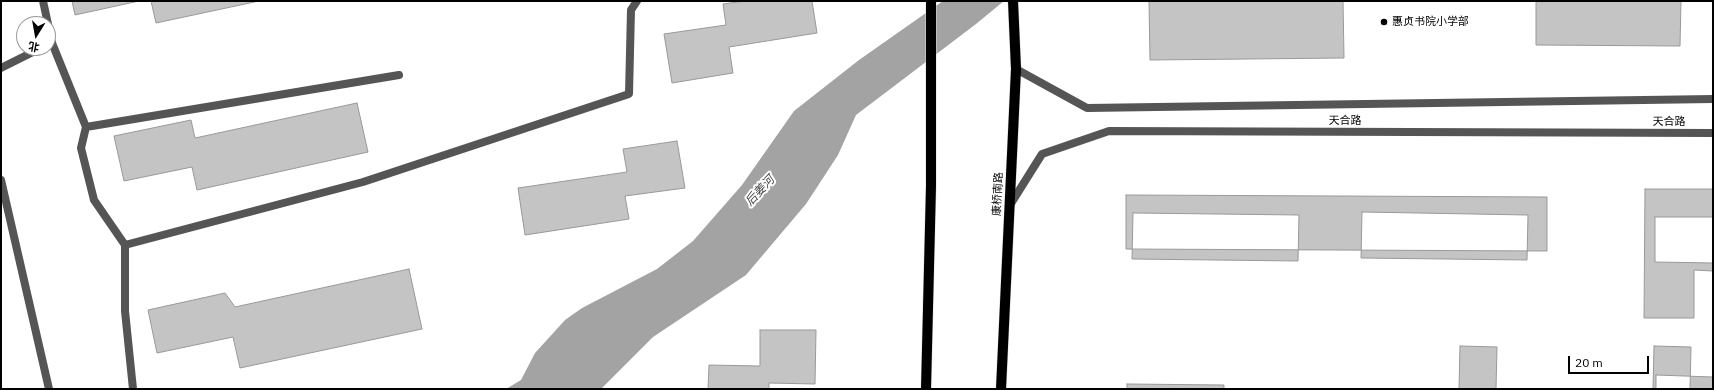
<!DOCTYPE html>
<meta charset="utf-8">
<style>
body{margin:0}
#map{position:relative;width:1714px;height:390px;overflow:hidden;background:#fff;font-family:"IBM Plex Sans","Noto Sans SC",sans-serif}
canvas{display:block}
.frame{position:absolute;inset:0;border:2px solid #000;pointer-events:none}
.north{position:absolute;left:16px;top:16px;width:40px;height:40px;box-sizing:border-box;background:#fff;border:1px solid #999;border-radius:50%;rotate:191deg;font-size:11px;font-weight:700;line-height:16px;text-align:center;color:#000}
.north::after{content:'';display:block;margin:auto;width:14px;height:18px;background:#000;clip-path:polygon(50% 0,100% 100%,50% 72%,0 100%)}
.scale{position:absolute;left:1568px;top:356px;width:81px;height:18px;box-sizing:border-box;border:2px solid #000;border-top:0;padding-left:5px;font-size:12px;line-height:14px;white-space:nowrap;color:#000;-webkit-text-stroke:3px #fff;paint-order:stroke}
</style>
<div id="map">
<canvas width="1714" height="390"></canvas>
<div class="frame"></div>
<div class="north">北</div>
<div class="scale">20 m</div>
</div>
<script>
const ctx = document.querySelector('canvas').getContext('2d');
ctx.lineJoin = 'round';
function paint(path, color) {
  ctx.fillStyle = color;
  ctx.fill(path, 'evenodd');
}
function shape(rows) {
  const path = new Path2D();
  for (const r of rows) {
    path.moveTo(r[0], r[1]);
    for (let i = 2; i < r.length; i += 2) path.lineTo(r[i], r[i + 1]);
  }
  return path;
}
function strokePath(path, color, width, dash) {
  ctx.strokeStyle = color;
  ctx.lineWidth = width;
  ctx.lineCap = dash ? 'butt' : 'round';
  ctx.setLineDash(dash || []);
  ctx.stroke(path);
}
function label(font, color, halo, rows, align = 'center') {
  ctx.font = font + ' "IBM Plex Sans","Noto Sans SC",sans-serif';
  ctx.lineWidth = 4;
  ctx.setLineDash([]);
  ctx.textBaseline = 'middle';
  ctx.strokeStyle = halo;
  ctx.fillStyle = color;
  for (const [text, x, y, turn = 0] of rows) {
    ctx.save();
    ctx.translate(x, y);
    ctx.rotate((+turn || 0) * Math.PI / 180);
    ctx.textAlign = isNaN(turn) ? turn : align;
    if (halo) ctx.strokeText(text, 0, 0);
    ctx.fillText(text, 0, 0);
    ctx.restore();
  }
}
paint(shape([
 [943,1,1004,1,976,24,856,115,838,155,806,204,746,275,653,337,601,389,506,389,521,380,535,353,565,320,582,308,657,269,693,241,742,185,794,111,859,60]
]), '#a3a3a3');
const building = shape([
 [72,1,139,1,75,15,72,1],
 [151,1,259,1,156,23,151,1],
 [745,1,812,1,817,33,729,47,733,73,672,83,664,34,726,25,723,4,745,1],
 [1149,1,1343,1,1344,58,1150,60,1149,1],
 [1536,1,1681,1,1680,46,1536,45,1536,1],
 [357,103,368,152,197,190,192,167,124,181,114,136,191,120,195,138,357,103],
 [677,141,685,188,625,196,629,219,525,235,518,188,627,172,623,149,677,141],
 [1645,189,1713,189,1713,271,1694,270,1694,318,1644,318,1645,189],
 [1126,195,1547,197,1547,251,1126,249,1126,195],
 [1362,212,1528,215,1527,260,1361,258,1362,212],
 [1133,213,1299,215,1298,261,1132,259,1133,213],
 [1655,217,1713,217,1713,263,1655,262,1655,217],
 [409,269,422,329,240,368,233,337,157,353,148,310,225,293,235,307,409,269],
 [760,330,816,330,815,384,769,383,769,389,708,389,709,365,760,366,760,330],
 [1460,346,1497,347,1496,389,1459,389,1460,346],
 [1654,346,1691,347,1690,389,1653,389,1654,346],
 [1656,375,1713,377,1713,389,1656,389,1656,375],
 [1127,384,1224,385,1224,389,1127,389,1127,384]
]);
paint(building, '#c4c4c4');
strokePath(building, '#999', 1);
const primary = shape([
 [926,389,931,186,931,1],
 [1001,389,1016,69,1013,1]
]);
strokePath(primary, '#dbdbdb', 11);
strokePath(shape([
 [43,1,48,24],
 [48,25,52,43],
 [48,45,52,43,86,127,81,148,94,200,125,245,125,311,133,389],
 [1,68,41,48],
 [86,127,399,75],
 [125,245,363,182,629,94,631,10,637,1]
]), '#555', 8);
strokePath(shape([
 [1016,69,1087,108,1713,99],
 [1,180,49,389],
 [1010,205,1042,154,1109,131,1713,133]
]), '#555', 8);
strokePath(primary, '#000', 10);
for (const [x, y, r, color] of [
 [1384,22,4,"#000"]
]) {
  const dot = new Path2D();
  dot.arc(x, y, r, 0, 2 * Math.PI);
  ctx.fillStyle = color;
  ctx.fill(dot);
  strokePath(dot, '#fff', 1.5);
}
label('11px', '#000', '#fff', [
 ["惠贞书院小学部",1392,22]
], 'left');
label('11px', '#000', '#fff', [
 ["天合路",1345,121],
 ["天合路",1669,122],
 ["康桥南路",998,194,-87]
]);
label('italic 12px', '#444', '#fff', [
 ["后姜河",760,191,-47]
]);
</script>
